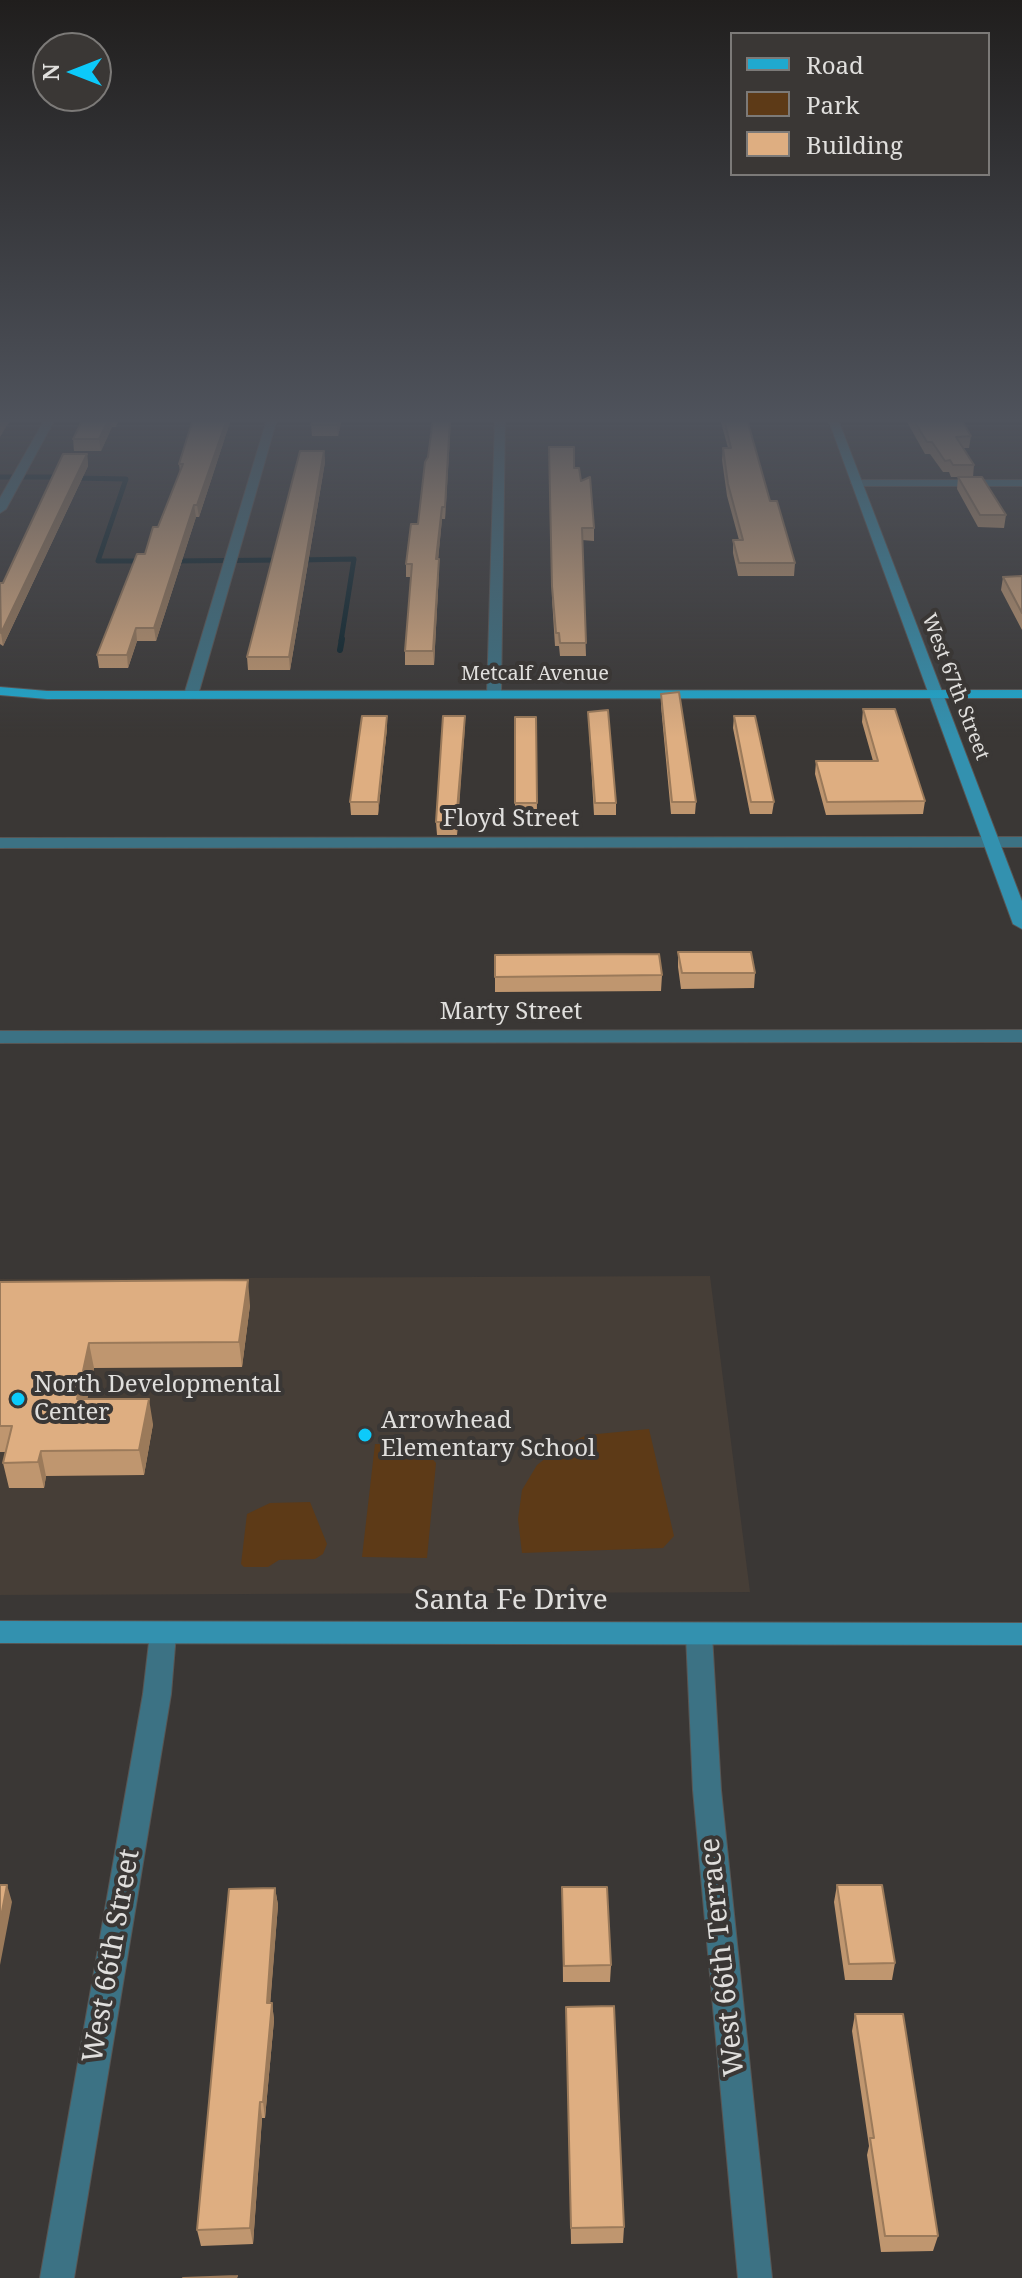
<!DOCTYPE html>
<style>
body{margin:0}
#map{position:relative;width:1022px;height:2278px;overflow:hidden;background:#3a3735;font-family:"Noto Serif",serif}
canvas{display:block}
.legend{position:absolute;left:730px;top:32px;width:260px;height:144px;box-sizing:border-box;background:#3a3735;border:2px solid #7c7a78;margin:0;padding:10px 14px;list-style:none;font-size:24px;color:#e0dfdd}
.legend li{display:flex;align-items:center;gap:16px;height:40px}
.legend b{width:40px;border:2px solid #7c7a78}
.north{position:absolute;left:32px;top:32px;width:80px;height:80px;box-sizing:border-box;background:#3a3735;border:2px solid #7c7a78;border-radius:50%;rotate:270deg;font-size:22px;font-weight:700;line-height:32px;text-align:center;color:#e0dfdd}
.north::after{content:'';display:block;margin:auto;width:28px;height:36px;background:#0ccafa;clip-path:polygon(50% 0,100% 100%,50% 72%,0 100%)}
</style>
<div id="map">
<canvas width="1022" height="2278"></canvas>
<ul class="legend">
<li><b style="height:10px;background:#1fa9cf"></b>Road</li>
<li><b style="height:22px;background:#5d3a17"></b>Park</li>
<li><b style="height:22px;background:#deae81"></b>Building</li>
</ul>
<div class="north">N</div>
</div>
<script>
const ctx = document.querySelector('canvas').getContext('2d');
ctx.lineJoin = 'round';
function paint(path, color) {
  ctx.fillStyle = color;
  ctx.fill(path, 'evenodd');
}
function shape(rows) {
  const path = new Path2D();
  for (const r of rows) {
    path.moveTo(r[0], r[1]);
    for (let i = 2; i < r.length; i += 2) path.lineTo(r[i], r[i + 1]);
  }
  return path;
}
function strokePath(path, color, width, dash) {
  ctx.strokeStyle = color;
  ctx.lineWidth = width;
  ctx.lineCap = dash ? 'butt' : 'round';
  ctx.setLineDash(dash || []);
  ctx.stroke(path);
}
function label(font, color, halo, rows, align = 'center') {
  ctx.font = font + ' "Noto Serif",serif';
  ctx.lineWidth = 8;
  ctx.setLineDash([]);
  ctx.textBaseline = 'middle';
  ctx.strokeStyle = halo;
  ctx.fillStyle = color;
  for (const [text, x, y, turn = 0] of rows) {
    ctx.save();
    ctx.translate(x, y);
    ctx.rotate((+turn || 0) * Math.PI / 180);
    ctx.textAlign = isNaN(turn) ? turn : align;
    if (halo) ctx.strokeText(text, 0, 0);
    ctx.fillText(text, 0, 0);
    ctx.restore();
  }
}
paint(shape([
 [710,1276,750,1592,0,1595,0,1279]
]), '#463e37');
paint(shape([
 [649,1429,674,1536,663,1548,522,1553,518,1519,522,1490,537,1465,560,1447,587,1435],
 [375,1444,420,1445,436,1463,427,1558,362,1557],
 [310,1502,327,1544,323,1554,315,1559,279,1560,268,1567,244,1567,241,1564,247,1514,270,1503]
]), '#5d3a17');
strokePath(shape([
 [0,477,61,477],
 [75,478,126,479,98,561,142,561],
 [299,560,354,559,341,641],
 [171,561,282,560]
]), '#0a222a', 5);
strokePath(shape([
 [340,650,342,639]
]), '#0a222a', 6);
const street = shape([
 [45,419,55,419,6,509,0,513,0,498,45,419],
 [267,419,277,419,198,695,196,698,186,698,184,695,267,419],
 [495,419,505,419,501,694,494,698,487,694,495,419],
 [1022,480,1022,486,857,486,851,483,857,480,1022,480],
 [1022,837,1022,847,0,848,0,838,1022,837],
 [1022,1030,1022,1042,0,1043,0,1031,1022,1030],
 [163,1623,172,1626,176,1634,171,1694,74,2278,40,2278,143,1694,150,1634,154,1626,163,1623],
 [699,1624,708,1627,712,1635,721,1790,772,2278,738,2278,693,1790,686,1635,690,1627,699,1624]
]);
const secondary = shape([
 [828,419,838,419,1022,901,1022,929,1013,924,828,419],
 [0,1621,1022,1623,1022,1645,0,1643,0,1621]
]);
const primary = shape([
 [0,687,47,691,1022,690,1022,698,47,699,0,695,0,687]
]);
strokePath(street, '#585553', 2);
strokePath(secondary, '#585553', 2);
strokePath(primary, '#585553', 2);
paint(street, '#3c7284');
paint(secondary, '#3391af');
paint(primary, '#1fa9cf');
paint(shape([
 [83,419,119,419,116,427,112,427,101,451,74,451,73,439],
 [193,419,231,419,199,517,196,517,156,641,137,641,128,668,99,668,97,655,158,527,180,472,179,464],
 [313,419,342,419,338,436,312,436,311,425],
 [433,419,451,419,445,519,442,519,438,559,439,572,434,665,405,665,405,651,411,577,406,577,406,564,418,524],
 [720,419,747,419,770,501,795,563,794,576,738,576,733,553,733,540,739,540,727,496,722,460,723,448,728,448],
 [901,419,961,419,971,436,969,448,963,448,974,465,973,477,951,477,949,472,943,472,930,454,925,454,907,422,903,422],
 [549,447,574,468,581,481,594,528,594,541,582,540,586,656,560,656,559,646,555,646,552,599],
 [324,451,325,462,290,670,248,670,247,657],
 [87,454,88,466,3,646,0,644,0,583,3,583],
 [958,477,1006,515,1004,528,978,527,957,489],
 [1022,576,1022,630,1001,590,1003,577],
 [661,694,696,802,695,814,671,814,661,706],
 [863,709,925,801,923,814,826,815,815,774,816,761,873,761,862,722],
 [588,712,616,803,616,815,594,815],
 [387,716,387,728,378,815,351,815,350,802],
 [465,716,457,835,437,835,436,822],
 [734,716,774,802,772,814,750,814,733,728],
 [515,717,536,717,537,815,515,815],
 [678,952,755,973,754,988,681,989,678,967],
 [495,955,662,975,661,991,495,992],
 [0,1282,250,1305,242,1367,94,1368,87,1399,153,1424,144,1475,46,1476,44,1488,9,1488,3,1463,6,1452,0,1452],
 [837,1885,895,1963,892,1980,845,1980,834,1902],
 [562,1887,611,1965,610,1982,563,1982],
 [275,1888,278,1905,270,2003,272,2003,274,2020,265,2118,262,2118,253,2244,201,2246,197,2230],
 [566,2007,624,2227,623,2243,571,2244],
 [855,2014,938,2236,933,2251,881,2252,867,2155,869,2146,852,2031]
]), '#bf966f');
paint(shape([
 [2,419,11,419,0,437,0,423],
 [109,419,111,419,112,427,101,451,99,439],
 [227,419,231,419,199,517,197,505],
 [339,419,342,419,338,436,337,425],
 [450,419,451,419,445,519,445,507],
 [324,451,325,462,290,670,289,657],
 [87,454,88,466,3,646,1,633],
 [194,505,196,517,156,641,154,628],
 [442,507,442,519,437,572,436,559],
 [439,559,439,572,434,665,433,651],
 [136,628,137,641,128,668,127,655],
 [387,716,387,728,378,815,378,802],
 [465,716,465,728,457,835,456,822],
 [248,1280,250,1305,242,1367,239,1342],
 [89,1343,94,1368,82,1424,77,1399],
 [149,1399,153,1424,144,1475,139,1450],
 [41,1451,46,1476,44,1488,38,1462],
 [7,1885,12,1902,0,1965,0,1922],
 [275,1888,278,1905,269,2020,267,2003],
 [272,2003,274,2020,265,2118,263,2102],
 [260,2102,262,2118,253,2244,250,2228]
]), '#9b7a5a');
const building = shape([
 [83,419,109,419,99,439,73,439,83,419],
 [193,419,227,419,197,505,194,505,154,628,136,628,127,655,97,655,137,554,145,554,153,527,158,527,183,464,179,464,193,419],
 [313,419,339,419,337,425,311,425,313,419],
 [433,419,450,419,445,507,442,507,436,559,439,559,433,651,405,651,412,564,406,564,411,524,418,524,425,462,428,457,433,419],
 [724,419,747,419,770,501,777,501,795,563,739,563,733,540,743,540,728,484,723,448,731,448,724,419],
 [913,419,961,419,971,436,956,437,974,465,953,465,950,460,945,461,932,442,927,442,913,419],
 [549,447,574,447,574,468,579,468,581,481,590,477,594,528,582,528,586,643,560,643,559,633,556,633,552,586,549,447],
 [300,451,324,451,289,657,247,657,300,451],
 [63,454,87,454,1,633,0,583,3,583,63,454],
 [958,477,982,477,1006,515,980,515,958,477],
 [1022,576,1022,613,1003,577,1022,576],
 [679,692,696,802,672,802,661,694,679,692],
 [863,709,895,709,925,801,827,802,816,761,878,761,863,709],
 [608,710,616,803,595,803,588,712,608,710],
 [362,716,387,716,378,802,350,802,362,716],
 [443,716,465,716,456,822,436,822,443,716],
 [734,716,755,716,774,802,751,802,734,716],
 [515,717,536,717,537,803,515,803,515,717],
 [678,952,751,952,755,973,682,973,678,952],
 [659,954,662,975,495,977,495,955,659,954],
 [248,1280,239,1342,89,1343,77,1399,149,1399,139,1450,41,1451,38,1462,3,1463,12,1426,0,1426,0,1282,248,1280],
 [0,1885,7,1885,0,1922,0,1885],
 [837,1885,882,1885,895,1963,849,1964,837,1885],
 [562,1887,607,1887,611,1965,564,1966,562,1887],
 [275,1888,267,2003,272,2003,263,2102,260,2102,250,2228,197,2230,229,1889,275,1888],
 [614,2006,624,2227,571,2228,566,2007,614,2006],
 [855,2014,903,2014,938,2236,885,2236,870,2138,874,2138,855,2014],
 [237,2276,236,2278,183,2278,237,2276]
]);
paint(building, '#deae81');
strokePath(building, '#9b7a5a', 2);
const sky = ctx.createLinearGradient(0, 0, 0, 738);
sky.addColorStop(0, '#201e1d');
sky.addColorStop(0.57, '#4f535c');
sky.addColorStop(1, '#4f535c00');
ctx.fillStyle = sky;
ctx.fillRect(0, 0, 1022, 738);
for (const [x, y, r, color] of [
 [18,1399,8,"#0ccafa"],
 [365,1435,8,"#0ccafa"]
]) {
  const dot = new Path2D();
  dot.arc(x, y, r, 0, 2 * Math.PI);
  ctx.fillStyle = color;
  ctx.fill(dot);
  strokePath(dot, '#3a3735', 3);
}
label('20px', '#e0dfdd', '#3a3735', [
 ["Metcalf Avenue",535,674],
 ["West 67th Street",955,687,69]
]);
label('24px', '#e0dfdd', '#3a3735', [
 ["Floyd Street",511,819],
 ["Marty Street",511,1012]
]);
label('24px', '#e0dfdd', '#3a3735', [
 ["North Developmental",34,1385],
 ["Center",34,1413],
 ["Arrowhead",381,1421],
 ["Elementary School",381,1449]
], 'left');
label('28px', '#e0dfdd', '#3a3735', [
 ["Santa Fe Drive",511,1601],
 ["West 66th Street",112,1956,-80],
 ["West 66th Terrace",723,1957,-96]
]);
</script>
